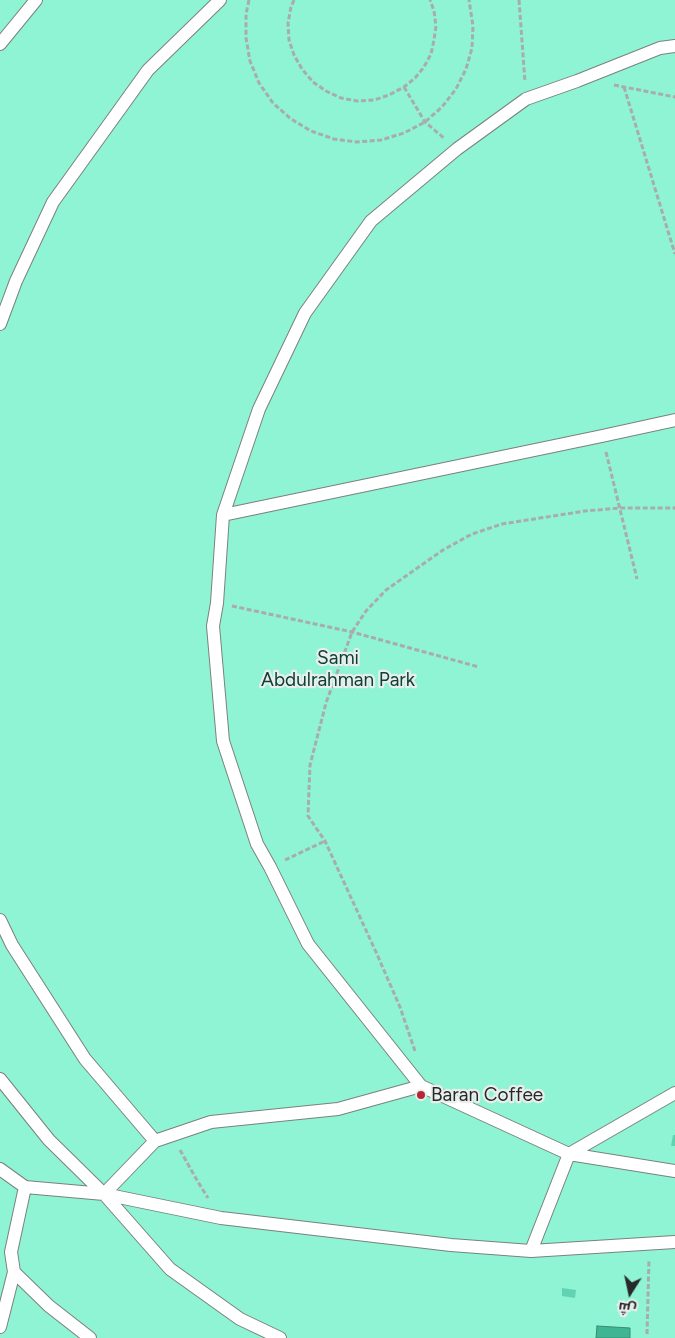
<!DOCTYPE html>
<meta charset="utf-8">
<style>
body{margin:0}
#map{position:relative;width:675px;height:1338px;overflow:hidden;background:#e8eeeb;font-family:Figtree,Cairo,sans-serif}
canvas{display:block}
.north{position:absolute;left:605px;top:1268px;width:50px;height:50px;-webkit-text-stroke:4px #e8eeeb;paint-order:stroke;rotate:190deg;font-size:14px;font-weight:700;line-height:20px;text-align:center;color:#272928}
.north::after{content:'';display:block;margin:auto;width:18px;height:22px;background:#272928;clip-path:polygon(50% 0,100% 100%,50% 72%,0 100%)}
</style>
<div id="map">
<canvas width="675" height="1338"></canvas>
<div class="north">ش</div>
</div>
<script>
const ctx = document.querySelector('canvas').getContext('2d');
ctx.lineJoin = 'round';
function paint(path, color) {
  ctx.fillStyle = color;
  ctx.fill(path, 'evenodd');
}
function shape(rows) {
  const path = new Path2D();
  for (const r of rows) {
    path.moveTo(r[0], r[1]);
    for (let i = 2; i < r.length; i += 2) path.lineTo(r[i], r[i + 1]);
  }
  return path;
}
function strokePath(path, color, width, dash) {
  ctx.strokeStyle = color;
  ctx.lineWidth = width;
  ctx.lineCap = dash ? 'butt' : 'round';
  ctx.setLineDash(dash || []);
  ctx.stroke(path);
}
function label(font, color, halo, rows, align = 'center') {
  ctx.font = font + ' Figtree,sans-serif';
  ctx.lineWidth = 4.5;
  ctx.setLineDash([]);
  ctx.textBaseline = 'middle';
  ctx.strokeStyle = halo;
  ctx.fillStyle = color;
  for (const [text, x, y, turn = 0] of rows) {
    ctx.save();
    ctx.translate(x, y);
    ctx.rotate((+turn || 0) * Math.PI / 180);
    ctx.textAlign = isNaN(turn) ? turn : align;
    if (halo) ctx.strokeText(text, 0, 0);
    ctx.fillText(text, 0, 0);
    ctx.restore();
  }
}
paint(shape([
 [0,0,675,0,675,1338,0,1338]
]), '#8ef4d3');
const water = shape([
 [597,1326,630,1328,630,1338,596,1338,597,1326]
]);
paint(water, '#40b594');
strokePath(water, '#388b74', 1);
paint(shape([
 [673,1135,675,1135,675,1146,671,1146],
 [562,1288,576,1290,575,1298,562,1296]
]), '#62d3b1');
const lane = shape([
 [0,44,36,0],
 [675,46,660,48,577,81,526,99,457,149,371,221,305,313,259,409,223,515,217,603,213,626,223,741,257,844,270,867,308,944,421,1086,569,1154,675,1171],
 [0,324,16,281,53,202,148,70,220,0],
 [223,515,602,436,675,420],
 [0,920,12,945,85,1059,155,1141],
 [0,1079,49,1140,104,1194,170,1269,240,1319,280,1338],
 [0,1169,25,1187,104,1194,221,1218,451,1245,531,1251,675,1242],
 [104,1194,155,1141,211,1122,338,1109,421,1086],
 [531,1251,569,1154,675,1093],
 [14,1272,49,1306,90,1338],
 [0,1327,14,1272,11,1252,25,1187]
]);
strokePath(lane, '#7b817f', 14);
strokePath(shape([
 [249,0,246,14,246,38,250,61,259,83,273,103,291,119,311,131,334,139,357,142,381,140,404,133,425,122,442,107,456,89,466,69,472,48,473,26,469,0],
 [294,0,291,7,288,23,289,40,294,55,302,69,313,82,326,91,341,98,357,101,374,100,389,95,404,87,415,78,424,67,431,54,434,40,436,26,434,11,430,0],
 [519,0,525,82],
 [614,85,675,97],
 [404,87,425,122,445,139],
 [624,87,675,254],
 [606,452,637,579],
 [232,606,352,632,479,667],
 [285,860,325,841],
 [415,1051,400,1007,376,952,325,841,308,816,310,765,326,703,352,632,366,611,386,590,443,550,472,534,502,524,585,511,620,508,675,508],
 [180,1150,198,1182,208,1198],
 [647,1334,649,1259]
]), '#a8acaa', 3, [5, 2.5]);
strokePath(lane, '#fff', 12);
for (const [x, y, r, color] of [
 [421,1095,5,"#b72637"]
]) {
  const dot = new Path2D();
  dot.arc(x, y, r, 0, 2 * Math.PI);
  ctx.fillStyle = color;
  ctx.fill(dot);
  strokePath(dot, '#e8eeeb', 2);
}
label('19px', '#0e4133', '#e8eeeb', [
 ["Sami",338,658],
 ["Abdulrahman Park",338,680]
]);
label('19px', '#272928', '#e8eeeb', [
 ["Baran Coffee",431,1095]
], 'left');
</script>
